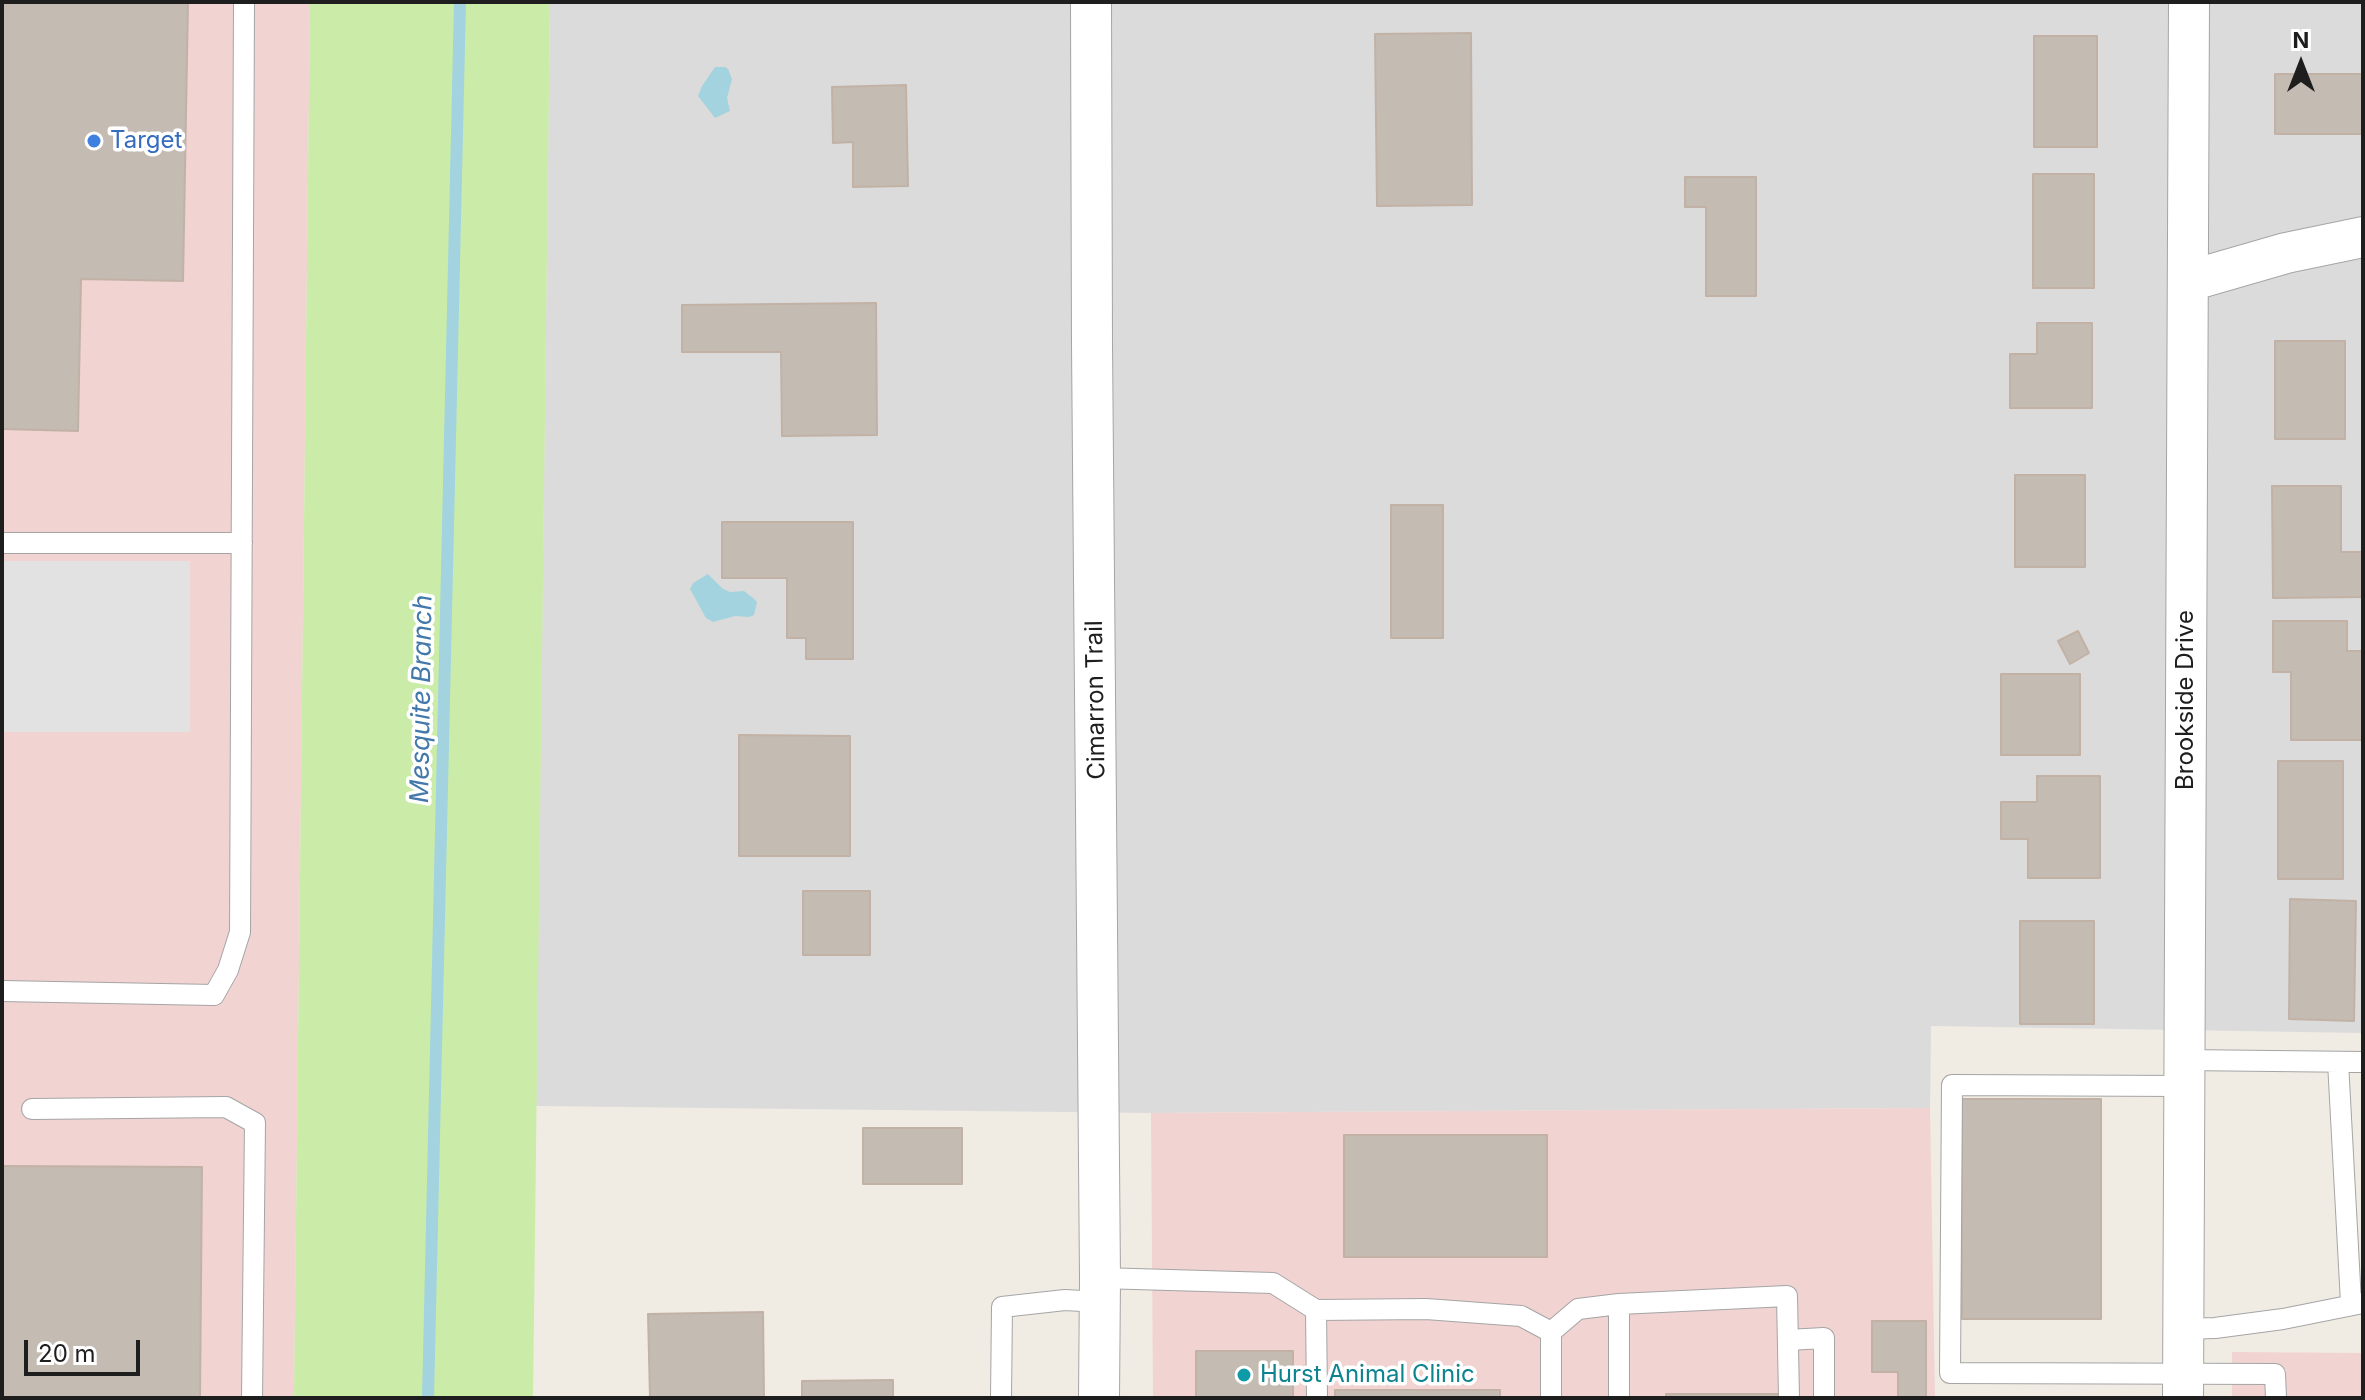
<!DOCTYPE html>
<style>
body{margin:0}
#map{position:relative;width:2365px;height:1400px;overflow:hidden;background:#f0ece4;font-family:Inter,sans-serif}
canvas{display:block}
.frame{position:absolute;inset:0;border:4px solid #1e1e1e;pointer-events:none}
.north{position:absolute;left:2261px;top:24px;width:80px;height:80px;-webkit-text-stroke:6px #fff;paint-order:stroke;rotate:0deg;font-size:22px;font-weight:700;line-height:32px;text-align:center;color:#1e1e1e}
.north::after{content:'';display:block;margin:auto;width:28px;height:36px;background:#1e1e1e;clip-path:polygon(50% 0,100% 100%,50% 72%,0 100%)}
.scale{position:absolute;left:24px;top:1340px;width:116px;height:36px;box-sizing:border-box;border:4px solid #1e1e1e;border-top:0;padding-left:10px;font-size:24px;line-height:28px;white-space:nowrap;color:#1e1e1e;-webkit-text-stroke:6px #fff;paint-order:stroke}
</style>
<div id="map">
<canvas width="2365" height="1400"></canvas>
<div class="frame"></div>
<div class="north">N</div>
<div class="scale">20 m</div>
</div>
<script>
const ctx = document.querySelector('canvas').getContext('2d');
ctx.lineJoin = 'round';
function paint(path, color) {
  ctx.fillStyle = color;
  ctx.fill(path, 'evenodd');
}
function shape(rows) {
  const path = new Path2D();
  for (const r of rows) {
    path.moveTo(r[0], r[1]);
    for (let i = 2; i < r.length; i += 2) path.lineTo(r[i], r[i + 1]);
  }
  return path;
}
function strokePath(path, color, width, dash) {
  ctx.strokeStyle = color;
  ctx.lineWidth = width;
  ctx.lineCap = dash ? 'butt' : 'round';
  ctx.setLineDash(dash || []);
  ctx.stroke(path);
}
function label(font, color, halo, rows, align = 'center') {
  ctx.font = font + ' Inter,sans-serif';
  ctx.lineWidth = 7;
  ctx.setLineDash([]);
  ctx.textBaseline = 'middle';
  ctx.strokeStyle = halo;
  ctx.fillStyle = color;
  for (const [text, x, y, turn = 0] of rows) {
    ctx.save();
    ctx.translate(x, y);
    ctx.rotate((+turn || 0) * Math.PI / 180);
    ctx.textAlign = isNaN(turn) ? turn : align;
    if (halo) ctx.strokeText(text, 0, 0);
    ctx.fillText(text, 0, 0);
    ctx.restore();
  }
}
paint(shape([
 [550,2,2363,2,2363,1033,1931,1026,1930,1108,1151,1113,536,1106]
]), '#dcdbdb');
paint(shape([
 [2,2,310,2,294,1398,2,1398],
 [1930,1108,1935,1398,1153,1398,1151,1113],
 [2232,1352,2363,1353,2363,1398,2232,1398]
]), '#f1d3d2');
paint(shape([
 [310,2,550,2,533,1398,294,1398]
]), '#cbeca8');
paint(shape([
 [2,561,190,561,190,732,2,732]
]), '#e2e2e2');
paint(shape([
 [715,67,725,67,728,69,732,79,727,98,730,111,715,118,698,96,702,86],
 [708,574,723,589,730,592,744,591,753,598,757,602,754,615,749,617,735,616,713,622,706,618,690,589,693,583]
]), '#a2d3df');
strokePath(shape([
 [428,1398,460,2]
]), '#a2d3df', 12);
const building = shape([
 [2,2,188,2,183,281,81,279,78,431,2,429,2,2],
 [1471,33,1472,205,1377,206,1375,34,1471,33],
 [2034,36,2097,36,2097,147,2034,147,2034,36],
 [2275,74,2363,74,2363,134,2275,134,2275,74],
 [906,85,908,186,853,187,853,142,833,143,832,87,906,85],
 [2033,174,2094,174,2094,288,2033,288,2033,174],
 [1685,177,1756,177,1756,296,1706,296,1706,207,1685,207,1685,177],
 [876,303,877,435,782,436,781,352,682,352,682,305,876,303],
 [2037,323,2092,323,2092,408,2010,408,2010,354,2037,354,2037,323],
 [2275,341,2345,341,2345,439,2275,439,2275,341],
 [2015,475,2085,475,2085,567,2015,567,2015,475],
 [2272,486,2341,486,2341,552,2363,552,2363,597,2273,598,2272,486],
 [1391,505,1443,505,1443,638,1391,638,1391,505],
 [722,522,853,522,853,659,806,659,806,638,787,638,787,578,722,578,722,522],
 [2273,621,2347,621,2347,651,2363,651,2363,740,2291,740,2291,672,2273,672,2273,621],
 [2078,631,2089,653,2070,664,2058,641,2078,631],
 [2001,674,2080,674,2080,755,2001,755,2001,674],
 [739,735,850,736,850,856,739,856,739,735],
 [2278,761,2343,761,2343,879,2278,879,2278,761],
 [2037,776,2100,776,2100,878,2028,878,2028,839,2001,839,2001,802,2037,802,2037,776],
 [803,891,870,891,870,955,803,955,803,891],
 [2290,899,2356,901,2354,1021,2289,1019,2290,899],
 [2020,921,2094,921,2094,1024,2020,1024,2020,921],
 [1962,1099,2101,1099,2101,1319,1962,1319,1962,1099],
 [863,1128,962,1128,962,1184,863,1184,863,1128],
 [1344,1135,1547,1135,1547,1257,1344,1257,1344,1135],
 [2,1166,202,1167,200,1398,2,1398,2,1166],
 [763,1312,764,1398,650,1398,648,1314,763,1312],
 [1872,1321,1926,1321,1926,1398,1898,1398,1898,1372,1872,1372,1872,1321],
 [1196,1351,1293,1351,1293,1398,1196,1398,1196,1351],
 [893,1380,893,1398,802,1398,802,1381,893,1380],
 [1335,1390,1500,1390,1500,1398,1335,1398,1335,1390],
 [1666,1394,1780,1394,1780,1398,1666,1398,1666,1394]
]);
paint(building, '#c4bbb3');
strokePath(building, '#c2b2a6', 2);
const lane = shape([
 [2,543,242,543],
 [2,991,214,995,228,970,240,932,244,2],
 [2183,1060,2363,1062],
 [2338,1062,2351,1303],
 [2183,1086,1952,1085,1950,1373,2275,1374,2276,1398],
 [32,1109,226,1107,255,1123,252,1398],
 [1100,1278,1273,1283,1316,1310,1426,1309,1521,1316,1551,1332,1551,1398],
 [1316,1310,1317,1398],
 [2183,1329,2215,1328,2283,1319,2363,1303],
 [1551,1332,1578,1309,1619,1304],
 [1788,1340,1824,1338,1824,1398],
 [1001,1398,1002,1307,1065,1300,1100,1302],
 [1619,1398,1619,1304,1787,1296,1789,1398]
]);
const street = shape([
 [1091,2,1092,344,1100,1278,1099,1398],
 [2189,281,2286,253,2363,237],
 [2183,1398,2189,2]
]);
strokePath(lane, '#a5a5a5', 22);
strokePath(street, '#a5a5a5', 42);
strokePath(lane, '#fff', 20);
strokePath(street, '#fff', 40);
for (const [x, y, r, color] of [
 [94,141,8,"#3f7fe0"],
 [1244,1375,8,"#0f9aa8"]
]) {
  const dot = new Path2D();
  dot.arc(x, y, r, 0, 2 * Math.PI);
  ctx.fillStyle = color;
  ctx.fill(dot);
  strokePath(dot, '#fff', 3);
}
label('24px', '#366cbe', '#fff', [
 ["Target",110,141]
], 'left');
label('24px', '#1e1e1e', '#fff', [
 ["Cimarron Trail",1096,700,-91],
 ["Brookside Drive",2186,700,-90]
]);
label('24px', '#0d838f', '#fff', [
 ["Hurst Animal Clinic",1260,1375]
], 'left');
label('italic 26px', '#4379aa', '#fff', [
 ["Mesquite Branch",422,699,-89]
]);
</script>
